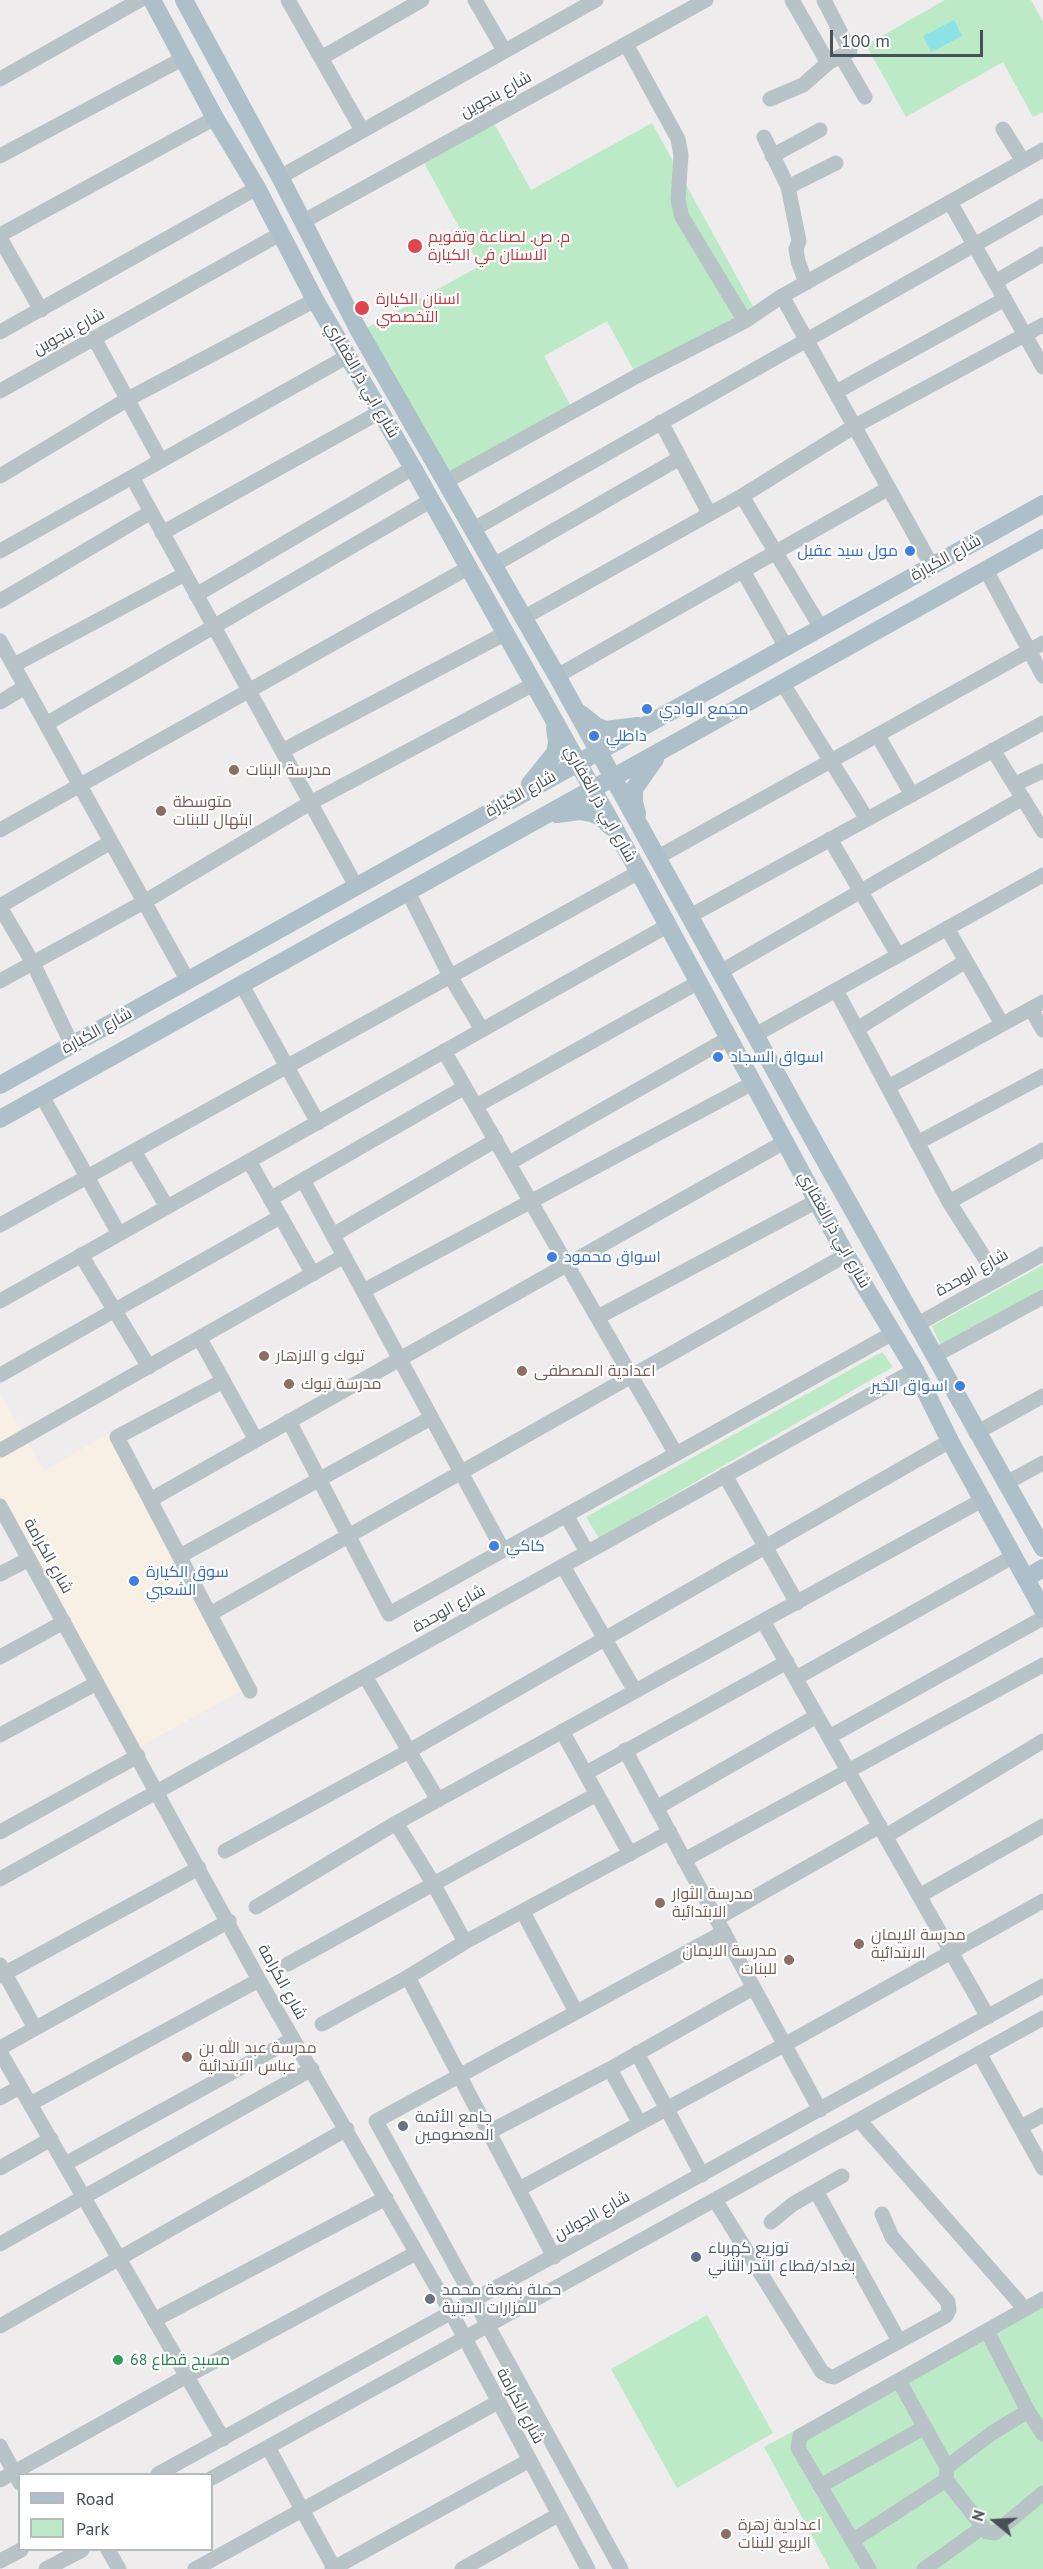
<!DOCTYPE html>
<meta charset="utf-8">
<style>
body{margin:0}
#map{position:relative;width:1043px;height:2569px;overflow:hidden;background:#eeecec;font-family:"PT Sans",sans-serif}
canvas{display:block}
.legend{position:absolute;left:18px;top:2473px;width:195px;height:78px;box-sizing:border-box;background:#fff;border:2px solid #b5babc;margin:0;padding:8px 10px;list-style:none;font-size:18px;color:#465257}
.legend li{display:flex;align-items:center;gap:12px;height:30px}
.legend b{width:30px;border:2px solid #b5babc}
.north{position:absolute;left:965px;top:2491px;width:60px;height:60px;-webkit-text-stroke:4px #fff;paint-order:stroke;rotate:288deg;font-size:16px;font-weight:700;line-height:24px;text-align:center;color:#465257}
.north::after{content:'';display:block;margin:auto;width:21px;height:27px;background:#465257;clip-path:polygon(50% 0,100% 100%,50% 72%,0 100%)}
.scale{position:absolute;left:830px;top:30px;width:153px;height:27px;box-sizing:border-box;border:3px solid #465257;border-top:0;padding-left:8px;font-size:18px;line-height:21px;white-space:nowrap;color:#465257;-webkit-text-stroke:4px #fff;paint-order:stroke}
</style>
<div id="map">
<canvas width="1043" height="2569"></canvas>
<ul class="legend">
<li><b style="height:8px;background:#adc0c9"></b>Road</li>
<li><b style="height:16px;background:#bceac6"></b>Park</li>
</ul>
<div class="north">N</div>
<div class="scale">100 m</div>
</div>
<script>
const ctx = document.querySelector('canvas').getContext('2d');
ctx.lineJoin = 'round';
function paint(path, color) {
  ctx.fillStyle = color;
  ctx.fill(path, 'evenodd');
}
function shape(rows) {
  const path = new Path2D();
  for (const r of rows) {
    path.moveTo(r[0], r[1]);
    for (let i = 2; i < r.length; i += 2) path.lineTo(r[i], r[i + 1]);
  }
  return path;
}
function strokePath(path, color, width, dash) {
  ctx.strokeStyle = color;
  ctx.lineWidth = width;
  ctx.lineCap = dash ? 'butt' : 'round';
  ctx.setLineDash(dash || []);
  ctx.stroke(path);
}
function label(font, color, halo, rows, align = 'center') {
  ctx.font = font + ' "PT Sans",Cairo,sans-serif';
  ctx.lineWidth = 4.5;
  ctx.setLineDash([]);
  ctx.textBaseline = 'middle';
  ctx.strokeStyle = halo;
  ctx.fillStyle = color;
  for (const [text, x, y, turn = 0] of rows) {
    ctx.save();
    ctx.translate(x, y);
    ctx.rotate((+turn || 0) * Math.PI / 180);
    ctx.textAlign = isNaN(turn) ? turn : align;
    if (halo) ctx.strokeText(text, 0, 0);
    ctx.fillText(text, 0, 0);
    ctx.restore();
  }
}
paint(shape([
 [0,1393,44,1471,111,1432,244,1689,141,1746,0,1493]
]), '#f9f0e5');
paint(shape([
 [945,0,1031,0,1043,22,1043,112,1033,117,1003,62,906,117,866,45],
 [491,118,531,190,652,123,755,310,637,376,607,321,544,356,574,412,449,482,365,329,480,266,421,157],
 [1043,1265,1043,1289,941,1346,932,1326],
 [882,1352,893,1367,599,1538,586,1517],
 [1043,2297,1043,2569,830,2569,764,2447],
 [707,2315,773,2433,677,2488,611,2369]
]), '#bceac6');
paint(shape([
 [954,20,962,36,931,52,923,36]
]), '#8ce2e4');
strokePath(shape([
 [288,0,362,130],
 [475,0,504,50],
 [792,0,828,63],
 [626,44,678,139,681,155,678,200,682,217,745,321],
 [841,56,865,97],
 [321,58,422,0],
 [0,79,140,0],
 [770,99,803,85,828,63,850,51,824,0],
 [1003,129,1023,161],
 [764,137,788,187,799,241,796,249,798,261,806,283],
 [0,156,184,58],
 [772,156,820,130],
 [280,177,596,0],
 [788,187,836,163],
 [950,202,1043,367],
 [304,221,706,0],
 [0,235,215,118],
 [0,238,41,310],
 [995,282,1043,254],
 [782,296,932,566],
 [0,332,257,188],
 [94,338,161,461],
 [0,391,280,234],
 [836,392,1005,299],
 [661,422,709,513],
 [0,476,128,399,315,300],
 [132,477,356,886],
 [445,482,637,376,745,321,782,296,1043,150],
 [742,496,821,628],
 [472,530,1043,206],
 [162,533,380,412],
 [0,551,348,356],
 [492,566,680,458],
 [986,570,1043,676],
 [743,571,786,647],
 [196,595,413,468],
 [0,601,151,512],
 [523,618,742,496,855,426,1043,325],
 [0,641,188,981],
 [14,665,185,574],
 [557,676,889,488],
 [783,684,867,819],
 [0,702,25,687],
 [46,724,430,501],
 [878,736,912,795],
 [993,750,1043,831],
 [282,751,506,633],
 [1015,784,1043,771],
 [0,830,468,568],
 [830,839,898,955],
 [658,857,1043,643],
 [408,892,450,976,482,1030],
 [0,906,111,842],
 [0,907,33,963,72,1045],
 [690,916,1043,723],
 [947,928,1002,1024],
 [720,972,1023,798],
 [0,981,144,902,310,803,534,684],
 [242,985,318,1123],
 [836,990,949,1202,998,1279],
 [1031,1009,1043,1030],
 [857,1029,966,961],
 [755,1035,1043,875],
 [444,1051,676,1454],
 [888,1087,1043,1002],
 [42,1096,119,1234],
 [476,1106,697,983],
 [917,1143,1043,1076],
 [134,1151,167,1207],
 [249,1161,313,1274],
 [509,1163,729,1038],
 [303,1180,503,1550],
 [270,1199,465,1087],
 [949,1202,1043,1150],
 [0,1225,639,872],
 [333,1235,496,1140],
 [81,1255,149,1367],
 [363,1291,753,1083],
 [0,1301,667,926],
 [598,1317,817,1201],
 [918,1324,1043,1254],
 [200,1339,256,1440],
 [936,1355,1043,1297],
 [0,1375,280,1217],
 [223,1381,117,1437,250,1691],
 [289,1421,389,1614,893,1333],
 [976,1433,1043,1396],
 [1,1450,344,1256],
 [725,1475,797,1603],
 [1006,1483,1043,1463],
 [150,1500,786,1141],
 [0,1506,259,1980,452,2314,588,2569],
 [566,1515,587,1552],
 [180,1556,431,1418],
 [563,1566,635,1691],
 [0,1574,29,1559],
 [210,1614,846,1255],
 [763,1621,988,2017],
 [0,1657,64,1622],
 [365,1676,438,1800],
 [796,1678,1014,1556],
 [562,1731,630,1854],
 [0,1735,97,1683],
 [829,1737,1043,1618],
 [625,1750,820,2110],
 [586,1773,787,1662],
 [656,1808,817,1716],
 [396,1823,433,1883,465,1942],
 [0,1832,138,1756],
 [886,1836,1043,1741],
 [225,1851,409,1751,950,1441],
 [684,1860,1043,1665],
 [0,1879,915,1370],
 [919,1896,1043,1826],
 [256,1907,396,1823,984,1499],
 [523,1912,576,2012],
 [716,1919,880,1826],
 [288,1964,597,1794],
 [0,1965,35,2028],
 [0,1976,199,1868],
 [408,1977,554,2257],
 [322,2024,408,1977,465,1942,670,1832],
 [0,2048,229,1921],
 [0,2052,223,2439],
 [637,2053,702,2175],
 [979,2053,1043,2168],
 [610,2069,639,2122],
 [0,2098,20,2087],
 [30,2104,259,1980],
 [859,2120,1025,2309],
 [1021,2127,1043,2115],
 [489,2132,610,2069,753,1988],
 [65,2164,293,2039],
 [0,2168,51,2139],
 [519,2189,784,2045,1043,1901],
 [816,2191,899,2341],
 [715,2200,822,2372,829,2376,834,2377,946,2316,949,2310,948,2302,892,2237,882,2214],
 [771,2222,793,2204,842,2176],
 [0,2244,312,2069],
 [154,2320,386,2198],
 [0,2326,347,2129],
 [987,2331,1028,2411,1043,2434],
 [899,2381,947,2467],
 [1028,2411,992,2433,947,2467,946,2480,987,2532,995,2533,1043,2493],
 [0,2446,20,2483],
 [268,2447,334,2568],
 [158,2474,1043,1986],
 [212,2478,1043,2018],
 [0,2480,187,2376,416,2253],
 [820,2486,925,2427],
 [852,2541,946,2480],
 [108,2550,119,2569],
 [0,2561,21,2550],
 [46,2569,82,2550],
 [195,2569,498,2402],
 [332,2569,528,2461],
 [462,2569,558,2515],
 [621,2569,376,2121,724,1932],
 [869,2569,798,2448,800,2436,1043,2299],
 [924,2569,983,2527]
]), '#b8c3c7', 15);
strokePath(shape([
 [152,0,215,118,257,188,315,300,413,468,639,872,846,1255,915,1370,950,1441,1043,1610],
 [184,0,280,177,358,329,557,676,806,1127,1043,1548],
 [581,714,596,726,605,730,638,726],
 [530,784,555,753,557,742,555,728],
 [557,814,580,811,592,813,602,818,611,827],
 [637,814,634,802,634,789,655,759],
 [0,1085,1043,504],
 [0,1119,1043,538],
 [1026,1578,1043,1568]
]), '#adc0c9', 18);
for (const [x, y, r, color] of [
 [415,246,8,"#e0444e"],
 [362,308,8,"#e0444e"],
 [910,551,6,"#3f7fe0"],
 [647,709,6,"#3f7fe0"],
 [594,736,6,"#3f7fe0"],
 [234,770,6,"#8d6e63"],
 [161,811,6,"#8d6e63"],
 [718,1057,6,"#3f7fe0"],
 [552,1257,6,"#3f7fe0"],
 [264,1356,6,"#8d6e63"],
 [522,1371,6,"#8d6e63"],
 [289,1384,6,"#8d6e63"],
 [960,1386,6,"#3f7fe0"],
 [494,1546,6,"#3f7fe0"],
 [134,1581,6,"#3f7fe0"],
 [660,1903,6,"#8d6e63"],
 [859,1944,6,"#8d6e63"],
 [789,1960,6,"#8d6e63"],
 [187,2057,6,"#8d6e63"],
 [403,2126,6,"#6b7280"],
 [696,2257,6,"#5c6f8a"],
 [430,2299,6,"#6b7280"],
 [118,2360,6,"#2e9e5b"],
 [726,2534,6,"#8d6e63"]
]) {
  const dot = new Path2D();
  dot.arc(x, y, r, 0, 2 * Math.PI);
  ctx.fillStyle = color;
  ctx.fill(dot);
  strokePath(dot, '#fff', 2);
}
label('16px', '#465257', '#fff', [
 ["شارع بنجوين",496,95,-29],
 ["شارع بنجوين",69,332,-29],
 ["شارع ابي ذر الغفاري",362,380,60],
 ["شارع الكيارة",946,558,-29],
 ["شارع الكيارة",521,794,-29],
 ["شارع ابي ذر الغفاري",600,804,61],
 ["شارع الكيارة",97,1031,-29],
 ["شارع ابي ذر الغفاري",834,1230,61],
 ["شارع الوحدة",972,1273,-29],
 ["شارع الكرامة",48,1556,61],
 ["شارع الوحدة",449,1609,-29],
 ["شارع الكرامة",282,1982,61],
 ["شارع الجولان",592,2216,-29],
 ["شارع الكرامة",520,2406,62]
]);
label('16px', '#be3a42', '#fff', [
 ["م. ص. لصناعة وتقويم",428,237],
 ["الاسنان في الكيارة",428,255],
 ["اسنان الكيارة",376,299],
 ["التخصصي",376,317]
], 'left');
label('16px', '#366cbe', '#fff', [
 ["مول سيد عقيل",898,551,"right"],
 ["مجمع الوادي",659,709],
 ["داطلي",606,736],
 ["اسواق السجاد",730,1057],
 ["اسواق محمود",564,1257],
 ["اسواق الخير",948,1386,"right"],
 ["كاكي",506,1546],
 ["سوق الكيارة",146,1572],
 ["الشعبي",146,1590]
], 'left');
label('16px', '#785e54', '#fff', [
 ["مدرسة البنات",246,770],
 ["متوسطة",173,802],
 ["ابتهال للبنات",173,820],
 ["تبوك و الازهار",276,1356],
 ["اعدادية المصطفى",534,1371],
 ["مدرسة تبوك",301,1384],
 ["مدرسة الثوار",672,1894],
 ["الابتدائية",672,1912],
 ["مدرسة الايمان",871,1935],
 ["الابتدائية",871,1953],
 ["مدرسة الايمان",777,1951,"right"],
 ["للبنات",777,1969,"right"],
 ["مدرسة عبد الله بن",199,2048],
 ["عباس الابتدائية",199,2066],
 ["اعدادية زهرة",738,2525],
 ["الربيع للبنات",738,2543]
], 'left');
label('16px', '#5b616d', '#fff', [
 ["جامع الأئمة",415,2117],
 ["المعصومين",415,2135],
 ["حملة بضعة محمد",442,2290],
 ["للمزارات الدينية",442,2308]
], 'left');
label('16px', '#4e5e75', '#fff', [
 ["توزيع كهرباء",708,2248],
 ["بغداد/قطاع الثدر الثاني",708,2266]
], 'left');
label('16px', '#27864d', '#fff', [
 ["مسبح قطاع 68",130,2360]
], 'left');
</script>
